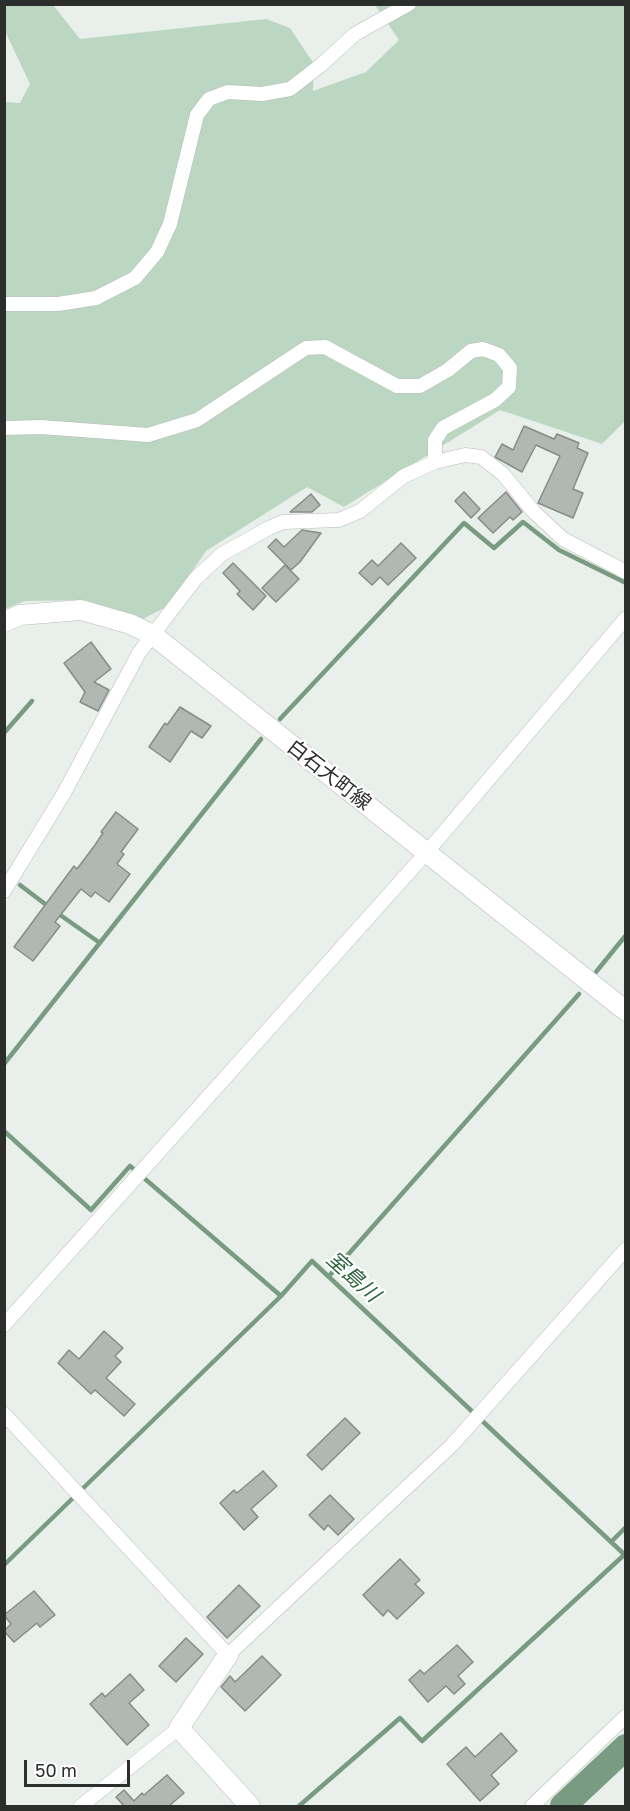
<!DOCTYPE html>
<meta charset="utf-8">
<style>
body{margin:0}
#map{position:relative;width:630px;height:1811px;overflow:hidden;background:#e9efea;font-family:"Golos Text",sans-serif}
canvas{display:block}
.frame{position:absolute;inset:0;border:6px solid #2c2e2c;pointer-events:none}
.scale{position:absolute;left:24px;top:1760px;width:106px;height:27px;box-sizing:border-box;border:3px solid #2c2e2c;border-top:0;padding-left:8px;font-size:18px;line-height:21px;white-space:nowrap;color:#2c2e2c;-webkit-text-stroke:4px #fff;paint-order:stroke}
</style>
<div id="map">
<canvas width="630" height="1811"></canvas>
<div class="frame"></div>
<div class="scale">50 m</div>
</div>
<script>
const ctx = document.querySelector('canvas').getContext('2d');
ctx.lineJoin = 'round';
function paint(path, color) {
  ctx.fillStyle = color;
  ctx.fill(path, 'evenodd');
}
function shape(rows) {
  const path = new Path2D();
  for (const r of rows) {
    path.moveTo(r[0], r[1]);
    for (let i = 2; i < r.length; i += 2) path.lineTo(r[i], r[i + 1]);
  }
  return path;
}
function strokePath(path, color, width, dash) {
  ctx.strokeStyle = color;
  ctx.lineWidth = width;
  ctx.lineCap = dash ? 'butt' : 'round';
  ctx.setLineDash(dash || []);
  ctx.stroke(path);
}
function label(font, color, halo, rows, align = 'center') {
  ctx.font = font + ' "Golos Text","Noto Sans JP",sans-serif';
  ctx.lineWidth = 4.5;
  ctx.setLineDash([]);
  ctx.textBaseline = 'middle';
  ctx.strokeStyle = halo;
  ctx.fillStyle = color;
  for (const [text, x, y, turn = 0] of rows) {
    ctx.save();
    ctx.translate(x, y);
    ctx.rotate((+turn || 0) * Math.PI / 180);
    ctx.textAlign = isNaN(turn) ? turn : align;
    if (halo) ctx.strokeText(text, 0, 0);
    ctx.fillText(text, 0, 0);
    ctx.restore();
  }
}
paint(shape([
 [10,5,53,5,80,39,266,19,290,28,314,64,313,91,366,72,399,40,375,5,625,5,625,421,602,444,500,410,344,507,307,487,206,551,168,606,143,619,85,600,25,601,5,609,4,102,20,103,30,84,5,31,5,6]
]), '#bbd6c1');
strokePath(shape([
 [280,719,464,523,494,548,523,522,559,550,626,583],
 [4,733,32,701],
 [20,885,49,907],
 [56,912,100,943],
 [596,972,626,935],
 [4,1064,261,739],
 [4,1131,91,1210,130,1166,281,1296,312,1261,626,1556],
 [329,1276,579,994],
 [611,1542,626,1527],
 [4,1565,281,1296],
 [299,1806,400,1718,422,1741,624,1555]
]), '#799b81', 4.5);
strokePath(shape([
 [563,1806,626,1747]
]), '#799b81', 26);
const building = shape([
 [524,426,554,439,557,434,579,443,577,448,588,453,573,489,583,493,573,518,538,503,560,456,536,445,522,472,495,457,502,444,513,450,524,426],
 [464,492,480,509,471,518,455,501,464,492],
 [506,492,522,512,513,520,510,517,493,533,478,518,506,492],
 [311,494,320,505,312,512,290,512,311,494],
 [302,530,321,533,300,562,291,570,268,547,276,539,284,547,302,530],
 [401,543,416,558,388,585,380,577,372,585,359,573,372,560,378,566,401,543],
 [233,563,266,596,253,610,237,594,240,591,223,573,233,563],
 [285,565,299,579,276,602,262,588,285,565],
 [91,642,111,669,94,682,109,690,98,711,80,702,85,692,64,663,91,642],
 [180,707,211,726,202,738,191,731,170,762,149,747,165,723,167,725,180,707],
 [116,812,138,829,121,852,124,854,117,864,130,874,109,902,95,892,91,897,81,889,55,922,60,926,33,961,14,947,74,866,77,869,95,845,103,833,101,832,116,812],
 [104,1331,123,1348,115,1356,121,1362,106,1378,135,1404,124,1416,95,1390,91,1394,58,1363,69,1350,79,1359,104,1331],
 [345,1418,360,1433,322,1470,307,1455,345,1418],
 [263,1471,277,1486,251,1509,258,1517,244,1530,220,1503,234,1490,237,1493,263,1471],
 [330,1495,354,1519,338,1535,328,1525,324,1530,309,1515,330,1495],
 [400,1559,420,1580,415,1584,424,1593,397,1619,388,1610,383,1616,363,1595,400,1559],
 [239,1585,260,1606,227,1638,207,1617,239,1585],
 [34,1591,55,1615,40,1627,37,1623,14,1642,4,1631,11,1624,4,1615,34,1591],
 [186,1638,203,1654,176,1682,159,1666,186,1638],
 [457,1645,473,1662,458,1676,465,1684,454,1694,446,1686,428,1702,409,1680,420,1670,424,1674,457,1645],
 [262,1656,281,1675,245,1711,221,1687,230,1676,235,1682,262,1656],
 [130,1674,144,1690,129,1703,149,1725,127,1745,90,1704,102,1693,105,1697,130,1674],
 [501,1733,517,1751,491,1775,499,1784,480,1801,447,1764,466,1747,475,1757,501,1733],
 [167,1775,184,1793,169,1806,124,1806,116,1797,124,1790,134,1801,142,1793,144,1795,167,1775]
]);
paint(building, '#b1b7b3');
strokePath(building, '#868c88', 1.5);
const street = shape([
 [4,304,58,304,96,298,135,278,157,252,170,224,197,115,209,99,228,92,262,94,290,89,321,65,355,34,409,4],
 [4,428,41,427,148,435,197,420,306,348,325,347,397,386,420,386,448,370,471,351,483,349,499,355,510,368,509,387,495,400,443,428,435,440,435,462],
 [4,891,64,793,139,653,196,578,222,554,269,528,283,522,339,520,360,511,404,476,435,462,465,455,481,457,503,474,534,512,563,539,626,572],
 [4,1325,427,852,626,618],
 [4,1414,228,1655,452,1445,626,1249],
 [81,1806,179,1728],
 [532,1806,626,1716]
]);
const secondary = shape([
 [4,622,20,615,81,610,130,624,153,635,626,1011],
 [228,1655,179,1728,250,1806]
]);
strokePath(street, '#b7bcb8', 15);
strokePath(secondary, '#b7bcb8', 21);
strokePath(street, '#fff', 14);
strokePath(secondary, '#fff', 20);
label('20px', '#2c2e2c', '#fff', [
 ["白石大町線",329,775,38]
]);
label('italic 21px', '#2d633f', '#fff', [
 ["室島川",353,1277,42]
]);
</script>
